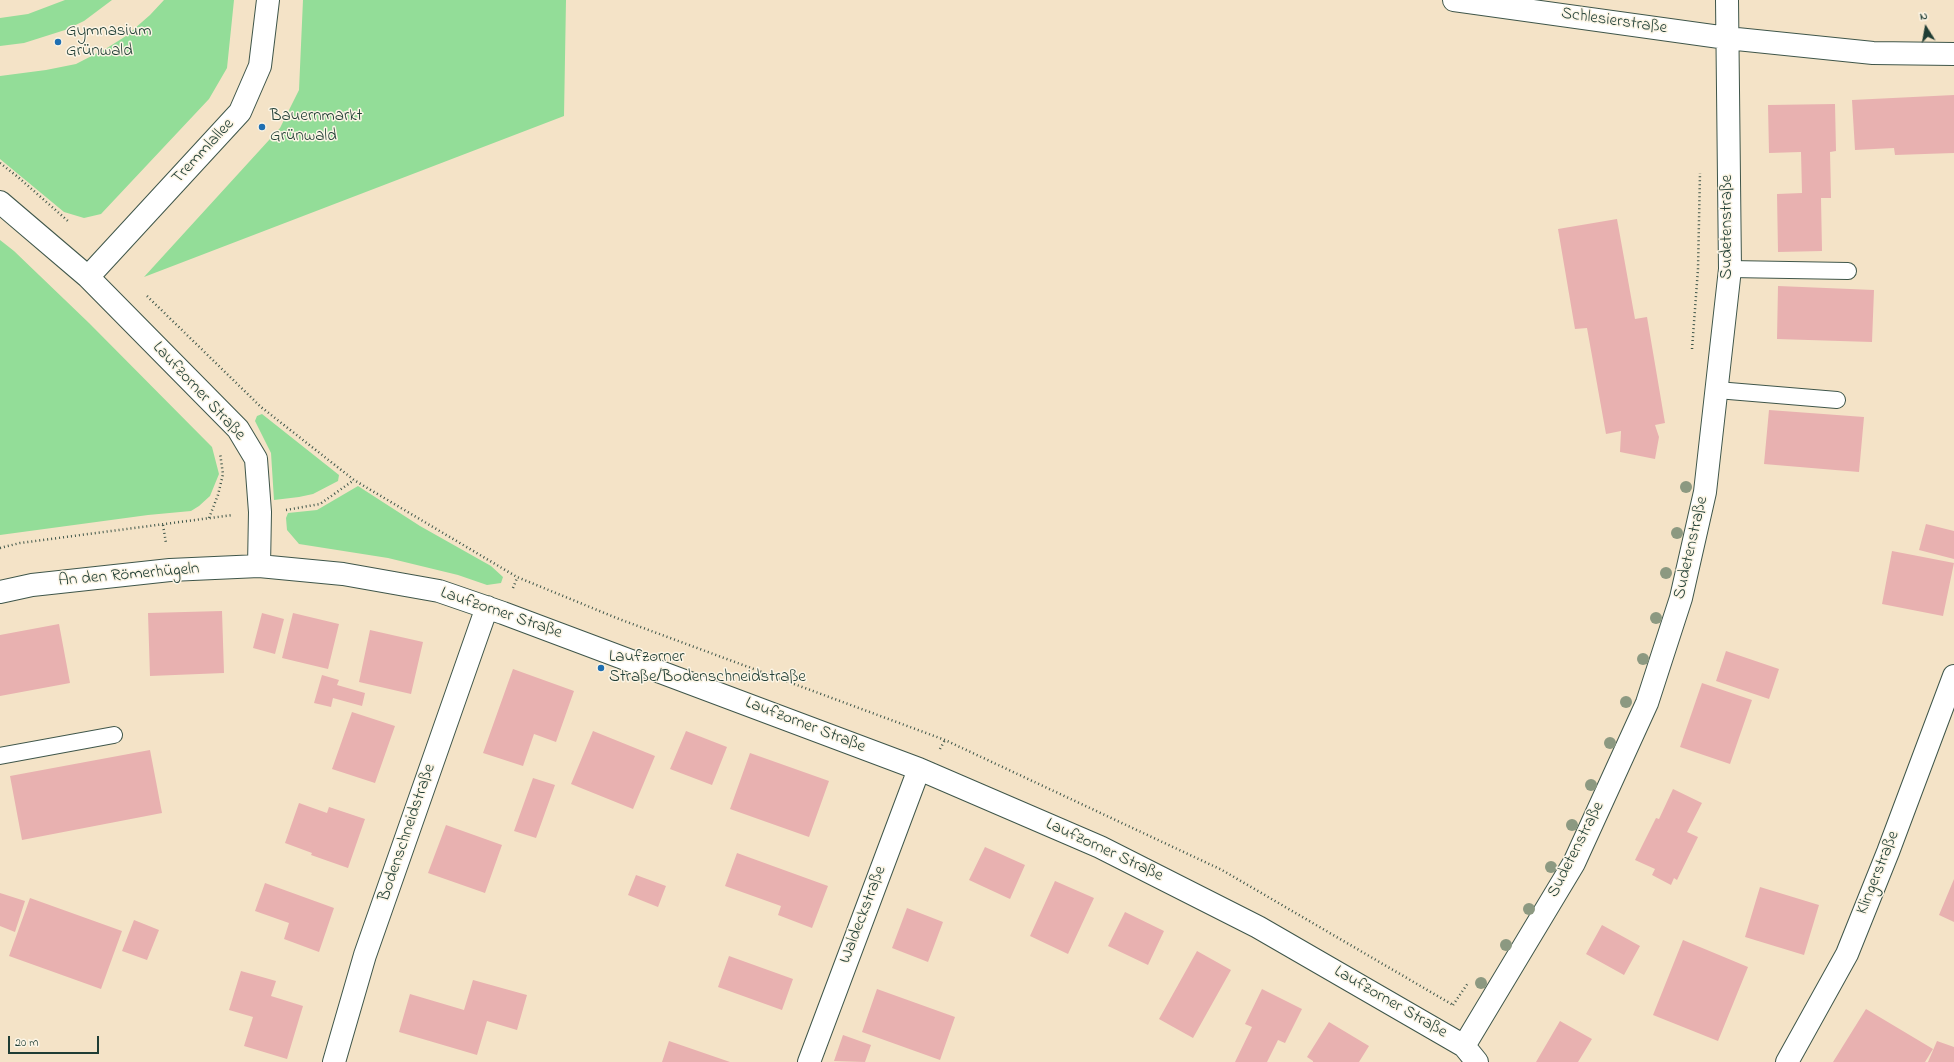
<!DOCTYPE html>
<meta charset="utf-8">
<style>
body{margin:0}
#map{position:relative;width:1954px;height:1062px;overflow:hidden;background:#f4e3c7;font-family:"Indie Flower",sans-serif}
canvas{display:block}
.north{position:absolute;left:1906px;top:8px;width:40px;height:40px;-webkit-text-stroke:3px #fcf5e5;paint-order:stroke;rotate:349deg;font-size:11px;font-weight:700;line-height:16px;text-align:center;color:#1f3d34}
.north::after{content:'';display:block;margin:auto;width:14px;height:18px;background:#1f3d34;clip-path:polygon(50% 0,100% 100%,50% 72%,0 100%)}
.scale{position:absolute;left:8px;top:1036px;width:91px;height:18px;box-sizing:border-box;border:2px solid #1f3d34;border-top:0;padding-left:5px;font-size:12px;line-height:14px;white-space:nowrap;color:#1f3d34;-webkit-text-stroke:3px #fcf5e5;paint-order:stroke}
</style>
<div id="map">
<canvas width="1954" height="1062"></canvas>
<div class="north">N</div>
<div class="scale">20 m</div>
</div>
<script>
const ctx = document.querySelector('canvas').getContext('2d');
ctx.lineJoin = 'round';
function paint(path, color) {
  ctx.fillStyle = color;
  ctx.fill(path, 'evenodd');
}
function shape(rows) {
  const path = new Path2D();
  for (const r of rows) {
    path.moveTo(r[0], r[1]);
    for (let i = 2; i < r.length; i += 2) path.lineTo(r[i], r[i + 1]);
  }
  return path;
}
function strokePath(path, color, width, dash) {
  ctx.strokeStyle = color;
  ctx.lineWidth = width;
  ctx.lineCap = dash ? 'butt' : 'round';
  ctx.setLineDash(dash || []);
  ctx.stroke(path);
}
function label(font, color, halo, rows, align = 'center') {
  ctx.font = font + ' "Indie Flower",sans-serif';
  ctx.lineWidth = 3;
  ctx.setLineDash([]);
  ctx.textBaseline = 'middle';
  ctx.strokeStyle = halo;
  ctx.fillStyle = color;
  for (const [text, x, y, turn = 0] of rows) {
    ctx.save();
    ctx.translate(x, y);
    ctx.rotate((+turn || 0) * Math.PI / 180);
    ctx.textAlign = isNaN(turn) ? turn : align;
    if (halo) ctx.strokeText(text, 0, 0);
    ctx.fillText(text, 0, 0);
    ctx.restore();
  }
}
paint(shape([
 [65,0,112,0,84,21,65,30,24,43,0,46,0,18,28,14],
 [164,0,234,0,227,68,209,99,101,214,84,218,64,212,0,159,0,76,46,70,76,64,107,48,126,36,150,15],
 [303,0,566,0,564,116,144,277,280,128,299,90],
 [0,240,14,251,89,323,212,447,219,474,210,496,199,506,191,511,148,515,0,535],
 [262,414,339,475,338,481,313,494,299,497,274,500,271,453,255,421,257,416],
 [358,486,420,526,491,566,503,577,501,583,487,585,458,575,388,558,299,544,287,530,286,518,288,513,317,510]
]), '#93dd98');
paint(shape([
 [1954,95,1954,153,1895,155,1894,148,1855,150,1852,100],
 [1835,104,1836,151,1830,152,1831,198,1821,198,1822,251,1778,252,1777,194,1802,193,1801,152,1769,153,1768,105],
 [1617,219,1635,319,1647,317,1665,423,1655,425,1659,437,1655,459,1620,452,1621,431,1606,434,1587,328,1575,329,1558,229],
 [1778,286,1874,290,1872,342,1777,339],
 [1769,410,1864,417,1859,472,1764,464],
 [1926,524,1954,531,1954,559,1919,550],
 [1892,551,1954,563,1943,616,1882,604],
 [222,611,224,673,150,676,148,613],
 [262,613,284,619,275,654,253,648],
 [293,613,339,624,328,669,282,658],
 [59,624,70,683,0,696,0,635],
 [370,630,423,642,411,694,359,682],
 [1726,651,1779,669,1769,699,1716,681],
 [513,669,574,691,556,742,534,734,523,766,483,753],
 [322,675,339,680,337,685,365,693,362,706,333,698,331,707,314,703],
 [1702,683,1752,700,1730,764,1680,747],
 [352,712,395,726,375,783,332,769],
 [593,731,655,756,633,809,571,784],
 [686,731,727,747,712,785,670,769],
 [150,750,162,813,22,840,10,776],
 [750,753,829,781,809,837,730,809],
 [533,778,555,785,536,838,514,831],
 [1673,789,1702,803,1687,832,1698,837,1677,880,1674,878,1671,885,1652,875,1655,869,1635,860,1656,818,1659,819],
 [299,803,327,813,329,807,365,819,348,868,311,855,312,853,285,843],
 [446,825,502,845,485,893,428,873],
 [985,847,1025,865,1010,899,969,880],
 [737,853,828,886,812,928,778,915,781,906,725,886],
 [636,875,666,886,658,907,628,895],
 [1954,879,1954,922,1939,915],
 [1055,881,1094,898,1068,954,1030,936],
 [265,883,334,908,319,952,284,939,289,923,255,911],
 [1760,887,1819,905,1804,955,1745,937],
 [0,893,25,901,15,932,0,926],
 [30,898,122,931,101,989,9,956],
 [907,908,943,922,928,962,892,948],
 [1125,912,1164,931,1148,965,1108,946],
 [134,920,159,930,147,960,122,951],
 [1602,925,1640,946,1624,975,1586,954],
 [1683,940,1748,967,1718,1041,1653,1015],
 [1197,951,1231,970,1193,1038,1159,1019],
 [729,956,793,979,782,1010,718,987],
 [241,971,276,981,271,996,303,1006,287,1059,244,1046,253,1017,229,1010],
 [473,980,527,995,517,1030,487,1021,477,1055,399,1032,410,994,464,1010],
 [877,989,955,1017,940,1060,862,1032],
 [1262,989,1302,1009,1285,1043,1278,1040,1267,1062,1235,1062,1252,1027,1245,1024],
 [1866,1009,1933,1049,1925,1062,1833,1062],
 [1560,1021,1592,1039,1578,1062,1536,1062],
 [1329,1022,1369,1046,1359,1062,1313,1062,1313,1061,1307,1057],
 [843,1035,871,1045,865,1062,834,1061],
 [669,1041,730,1062,662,1062],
 [1937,1041,1954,1047,1954,1062,1928,1062]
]), '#e8b1b0');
const lane = shape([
 [1730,269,1848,271],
 [1717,390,1837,400],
 [0,756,114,735]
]);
const street = shape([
 [1454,0,1727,38,1873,53,1954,54],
 [0,202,88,277,238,429,256,459,260,512,259,566],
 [88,277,240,112,260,66,268,0],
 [0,592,32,585,170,570,259,566,343,574,439,591,503,613,919,769,1100,847,1258,927,1464,1046,1477,1062],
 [1464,1046,1574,863,1647,703,1681,598,1705,492,1730,269,1727,0],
 [334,1062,365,955,487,607],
 [809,1062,919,769],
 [1787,1062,1847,954,1888,852,1954,676]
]);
strokePath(lane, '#3f564a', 18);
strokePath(street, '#3f564a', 24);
strokePath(shape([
 [0,163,18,177,68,221],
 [147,296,261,407,354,480,517,577,619,619,945,740,1222,870,1453,1005],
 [1692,349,1698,269,1700,173],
 [286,510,320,504,354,480],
 [209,518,218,495,223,474,220,453],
 [163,525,166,543],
 [0,548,20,543,233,515],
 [513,588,517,578],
 [940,749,945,740],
 [1453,1005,1468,983]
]), '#3f564a', 2.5, [1, 3]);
strokePath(lane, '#fff', 16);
strokePath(street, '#fff', 22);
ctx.fillStyle = '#8c9981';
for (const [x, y] of [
 [1686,487],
 [1677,533],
 [1666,573],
 [1656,618],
 [1643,659],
 [1626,702],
 [1610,743],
 [1591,785],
 [1572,825],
 [1551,867],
 [1529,909],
 [1506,945],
 [1481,983]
]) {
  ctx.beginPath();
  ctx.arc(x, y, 6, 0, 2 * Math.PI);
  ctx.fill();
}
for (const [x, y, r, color] of [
 [58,42,4,"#1f6fb2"],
 [262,127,4,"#1f6fb2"],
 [601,668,4,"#1f6fb2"]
]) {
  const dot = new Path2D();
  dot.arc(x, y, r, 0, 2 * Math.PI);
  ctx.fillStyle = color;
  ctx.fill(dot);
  strokePath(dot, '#fcf5e5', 1.5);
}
label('17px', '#1f3d34', '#fcf5e5', [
 ["Schlesierstraße",1614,22,8],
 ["Tremmlallee",204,152,-47],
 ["Sudetenstraße",1728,227,-90],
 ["Laufzorner Straße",198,392,47],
 ["Sudetenstraße",1692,548,-77],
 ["An den Römerhügeln",129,576,-5],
 ["Laufzorner Straße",501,614,19],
 ["Laufzorner Straße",805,726,21],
 ["Bodenschneidstraße",408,833,-71],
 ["Sudetenstraße",1577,850,-63],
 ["Laufzorner Straße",1104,851,25],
 ["Klingerstraße",1879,873,-68],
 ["Waldeckstraße",864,915,-69],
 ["Laufzorner Straße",1390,1003,30]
]);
label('17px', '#1f3d34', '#fcf5e5', [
 ["Gymnasium",66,32],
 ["Grünwald",66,52],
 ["Bauernmarkt",270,117],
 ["Grünwald",270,137],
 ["Laufzorner",609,658],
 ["Straße/Bodenschneidstraße",609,678]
], 'left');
</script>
